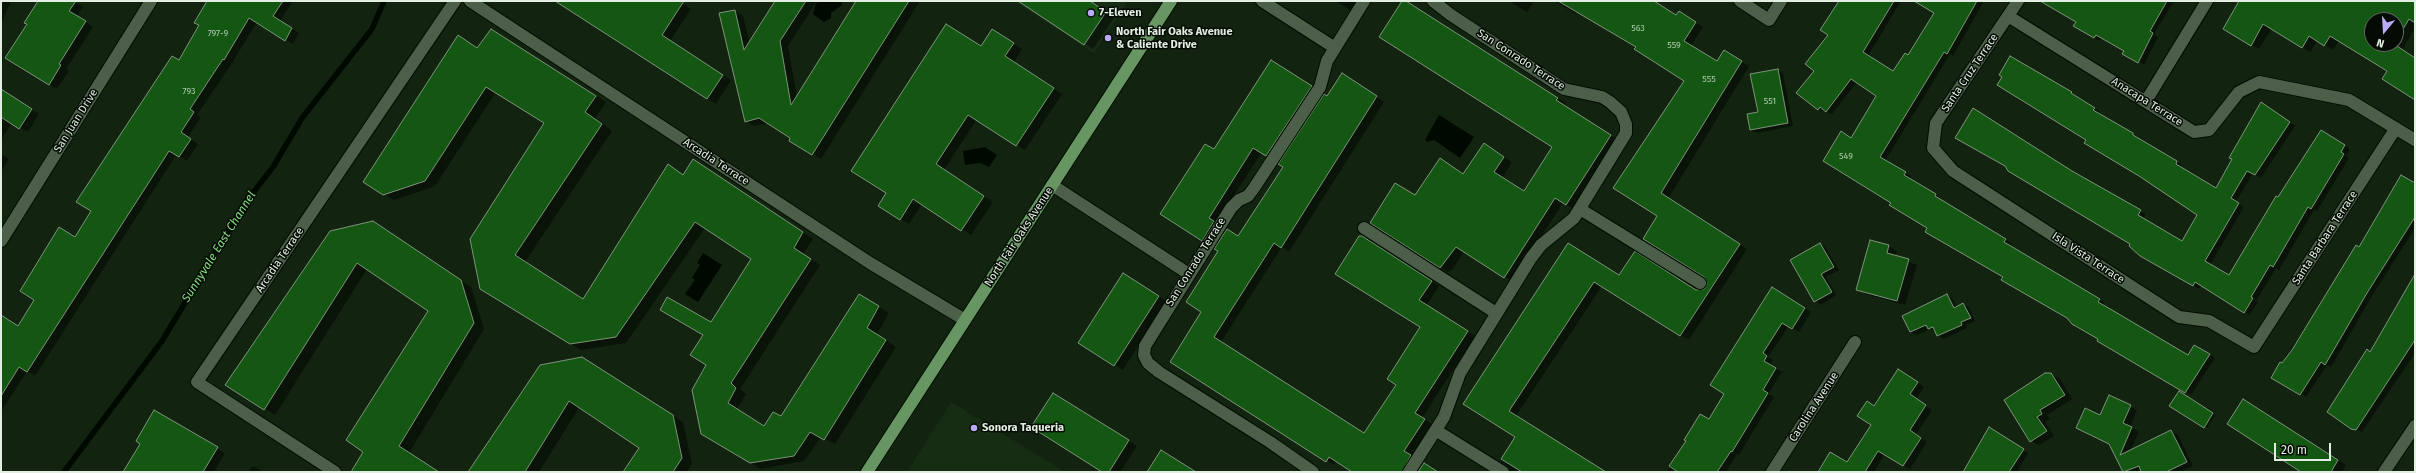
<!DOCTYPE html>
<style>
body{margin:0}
#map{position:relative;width:2416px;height:473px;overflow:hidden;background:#122410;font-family:"Fira Sans",sans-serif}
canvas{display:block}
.frame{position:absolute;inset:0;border:2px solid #e2eee1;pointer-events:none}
.north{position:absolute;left:2364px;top:12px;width:40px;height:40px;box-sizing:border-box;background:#040b04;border:1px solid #5d665c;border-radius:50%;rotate:198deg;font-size:11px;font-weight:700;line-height:16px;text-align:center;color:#e2eee1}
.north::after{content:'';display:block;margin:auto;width:14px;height:18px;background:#b9abf7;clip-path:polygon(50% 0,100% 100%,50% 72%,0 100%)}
.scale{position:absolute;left:2274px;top:443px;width:57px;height:18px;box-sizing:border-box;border:2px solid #e2eee1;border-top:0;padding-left:5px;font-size:12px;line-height:14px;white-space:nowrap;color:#e2eee1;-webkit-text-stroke:3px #040b04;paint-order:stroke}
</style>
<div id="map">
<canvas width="2416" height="473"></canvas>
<div class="frame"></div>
<div class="north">N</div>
<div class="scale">20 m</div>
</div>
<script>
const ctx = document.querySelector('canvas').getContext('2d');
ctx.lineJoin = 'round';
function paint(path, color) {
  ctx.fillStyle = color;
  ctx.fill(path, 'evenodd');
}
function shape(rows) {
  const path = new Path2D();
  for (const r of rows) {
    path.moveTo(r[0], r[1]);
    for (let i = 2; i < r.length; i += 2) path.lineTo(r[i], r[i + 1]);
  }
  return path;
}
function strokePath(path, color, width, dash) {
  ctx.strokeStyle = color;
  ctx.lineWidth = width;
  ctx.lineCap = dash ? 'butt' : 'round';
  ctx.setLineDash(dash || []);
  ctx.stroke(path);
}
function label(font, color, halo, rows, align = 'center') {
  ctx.font = font + ' "Fira Sans",sans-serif';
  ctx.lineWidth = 3;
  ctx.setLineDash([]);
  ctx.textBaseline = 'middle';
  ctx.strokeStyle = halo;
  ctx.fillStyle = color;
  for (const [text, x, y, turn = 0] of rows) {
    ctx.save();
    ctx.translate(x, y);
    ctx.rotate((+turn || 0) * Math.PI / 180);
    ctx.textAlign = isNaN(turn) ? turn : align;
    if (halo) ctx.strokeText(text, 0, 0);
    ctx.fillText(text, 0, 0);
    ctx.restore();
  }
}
paint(shape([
 [1014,1,1128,1,1094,53],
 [951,402,1065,472,907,472]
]), '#162d14');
paint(shape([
 [823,1,841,1,842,5,831,13,831,18,824,22,813,14,816,3],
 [1439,115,1474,137,1460,158,1434,140,1427,142,1425,140],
 [985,147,997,155,989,167,980,163,965,165,963,151],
 [703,253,722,265,698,302,685,294,695,280,692,278,700,265,697,263]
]), '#000900');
paint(shape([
 [1,1,11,1,1,24],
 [40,1,73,1,83,7,77,16,93,27,66,69,69,71,57,89,6,58],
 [209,1,293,1,280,21,299,33,293,44,257,22,232,63,197,115,201,117,188,137,198,144,187,161,176,155,35,376,27,371,1,412,1,319,18,327,76,238,200,25],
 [556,1,679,1,691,9,670,41,731,80,716,104],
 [776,1,817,1,788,46,797,97,857,1,920,1,821,159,790,141,792,138,768,123,754,126,746,121,735,11,743,16,750,43],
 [1020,1,1090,1,1114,18,1093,49],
 [1335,1,1361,1,1354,12],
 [1403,1,1566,103,1564,106,1618,140,1574,209,1563,203,1512,281,1464,251,1452,270,1448,272,1440,267,1416,196,1464,175,1492,149,1512,162,1502,178,1525,192,1554,147],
 [1509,1,1534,1,1527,12],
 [1554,1,1652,1,1677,16,1687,17,1703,27,1691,46,1718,62,1725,52,1749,66,1668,199,1747,249,1689,340,1602,286,1516,416,1604,472,1510,472,1510,468,1501,461,1517,437,1464,404,1568,244,1619,276,1697,291,1704,290,1709,284,1659,216,1615,187,1686,80,1637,46,1577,12,1576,14],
 [1839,1,1901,1,1868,56,1894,72,1908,56,1936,12,1938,1,1984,1,1953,56,1950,54,1885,161,1911,176,1909,179,1941,198,1940,200,2011,243,2009,246,2105,303,2103,306,2188,356,2195,346,2215,358,2191,395,2099,341,2100,339,2068,318,1929,228,1852,139,1878,96,1857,82,1832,114,1819,110,1797,93,1815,70,1829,35,1821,29],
 [2043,1,2174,1,2154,34,2158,37,2144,65,2102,37,2099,41,2075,26,2077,22],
 [2241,1,2415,1,2415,28,2402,50,2415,58,2415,99,2388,71,2339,40,2333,50,2318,40,2310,52,2272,28,2259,49,2224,29],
 [2372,20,2396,20,2396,44,2372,44],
 [501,36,606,102,595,118,612,131,525,262,584,300,678,172,683,175,694,160,813,239,803,254,820,265,740,389,746,394,737,409,765,427,782,417,859,295,889,313,877,334,896,347,835,444,821,437,804,461,761,469,702,434,707,365,752,259,705,228,626,343,581,350,481,288,545,123,496,92,435,186,394,200,384,194,468,42,478,49],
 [1001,36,1022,49,1014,62,1062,94,1025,150,977,119,944,170,993,202,971,235,922,204,909,224,900,219,981,47],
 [2011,57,2077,96,2076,97,2100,112,2098,114,2138,137,2138,139,2182,165,2180,168,2216,189,2267,106,2295,126,2261,178,2253,173,2236,202,2244,207,2210,265,2229,277,2322,131,2350,149,2346,156,2349,158,2317,211,2314,210,2279,270,2276,268,2256,301,2258,302,2250,315,2201,285,2199,289,2140,255,2076,175,2146,214,2143,219,2183,242,2199,215,2087,140,1999,85],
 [1279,66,1319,92,1274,160,1262,152,1216,223,1210,245,1202,240,1214,150],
 [1777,70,1783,73,1793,126,1757,133,1751,130],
 [1350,79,1384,102,1289,252,1282,247,1221,342,1365,434,1397,384,1421,327,1370,241,1439,286,1426,306,1475,336,1422,418,1432,424,1411,456,1418,460,1411,472,1354,472,1336,461,1334,465,1171,362,1203,312,1239,237,1327,97],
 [1,90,39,114,28,132,12,123,1,140],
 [1,154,9,159,1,172],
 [2415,184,2415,228,2372,296,2331,367,2327,365,2306,397,2272,377,2360,249],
 [383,228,471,287,484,329,409,453,438,472,353,472,429,310,367,269,275,415,227,385],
 [1820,244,1825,247,1839,270,1826,277,1836,295,1821,305,1815,301,1791,261],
 [1888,246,1897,251,1895,256,1917,265,1905,305,1865,294,1857,289],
 [2415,276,2415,353,2362,432,2356,429,2371,353],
 [1132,279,1166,301,1123,370,1079,343],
 [1772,289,1811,312,1799,332,1789,326,1768,357,1773,360,1770,365,1782,372,1768,394,1774,397,1739,455,1737,454,1726,472,1667,472,1687,440,1709,420,1725,393],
 [1947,295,1952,298,1957,307,1963,304,1969,307,1975,321,1966,325,1967,328,1944,339,1938,336,1936,331,1930,329,1917,335,1911,332,1903,316],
 [592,364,683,422,692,464,687,472,624,472,640,447,580,406,539,472,469,472],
 [1905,374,1924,387,1916,399,1932,410,1916,435,1927,442,1910,469,1885,454,1874,472,1818,472,1847,463,1873,425,1874,407],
 [2051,374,2060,379,2072,399,2047,415,2050,419,2045,422,2054,436,2039,445,2031,441,2005,400],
 [2179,393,2215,415,2207,428,2170,406],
 [2110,396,2137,410,2130,427,2139,432,2130,451,2171,431,2178,435,2193,466,2180,472,2124,472,2100,416],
 [1062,399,1137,446,1120,472,1104,472],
 [2251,405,2346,465,2342,472,2303,472],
 [155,412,225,453,214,472,124,472,142,444],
 [1989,429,2028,453,2017,472,1964,472],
 [253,466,255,467,263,472,248,472]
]), '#0007');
strokePath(shape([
 [64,472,162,341,245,203,273,167,302,118,372,29,384,1]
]), '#000900', 5.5);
const building = shape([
 [38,1,76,1,69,11,86,21,59,64,61,65,49,85,5,58,27,24,24,23,38,1],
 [207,1,283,1,273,16,292,28,285,41,249,18,224,60,223,59,190,109,194,112,181,132,191,139,179,157,169,151,27,372,19,367,1,396,1,315,18,326,34,300,20,291,59,227,75,237,91,211,76,202,172,56,179,60,199,25,194,23,207,1],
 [555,1,684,1,662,35,723,75,707,99,555,1],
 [775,1,806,1,780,41,791,105,856,1,909,1,812,155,789,141,790,138,759,118,745,122,719,13,735,10,744,50,775,1],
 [1018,1,1090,1,1106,12,1084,45,1018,1],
 [1402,1,1406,1,1558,98,1556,100,1611,135,1566,205,1555,198,1504,278,1456,247,1440,268,1370,223,1395,183,1415,195,1440,158,1463,174,1484,143,1504,157,1494,172,1524,191,1552,147,1379,37,1402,1],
 [1558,1,1654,1,1676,15,1679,11,1696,22,1684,41,1717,61,1724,50,1742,61,1661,193,1740,244,1680,336,1594,282,1509,411,1606,472,1522,472,1501,459,1515,437,1463,404,1568,243,1619,275,1635,251,1696,290,1704,289,1707,284,1704,277,1643,239,1657,216,1613,188,1684,81,1634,49,1636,47,1558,1],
 [1839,1,1894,1,1863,52,1893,71,1905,53,1908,55,1934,13,1914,1,1977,1,1947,54,1944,52,1880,157,1906,172,1904,175,1936,194,1935,196,2006,239,2004,242,2100,299,2098,302,2112,310,2188,355,2194,345,2210,354,2185,393,2097,341,2098,339,2072,324,2067,318,2001,280,2003,277,1925,232,1927,228,1889,205,1891,203,1823,161,1841,131,1851,138,1876,96,1851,79,1826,112,1820,107,1818,110,1796,93,1814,71,1805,64,1828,35,1820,30,1839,1],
 [2040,1,2167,1,2150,31,2153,33,2138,63,2122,54,2124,51,2096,35,2094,38,2073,26,2076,22,2040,1],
 [2239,1,2415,1,2415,23,2409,19,2396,41,2396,20,2372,20,2372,44,2394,44,2415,58,2415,100,2382,79,2387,71,2330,36,2324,46,2309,36,2302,48,2263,24,2251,46,2223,29,2239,1],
 [946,24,981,46,992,29,1014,43,1005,56,1054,88,1016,146,968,115,936,164,984,196,961,231,913,199,900,220,878,206,886,193,851,171,946,24],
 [491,29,596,96,585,112,602,124,515,255,583,299,668,164,683,175,693,159,803,232,794,248,811,259,731,383,736,388,728,403,764,426,773,412,781,416,859,294,879,306,867,328,886,340,824,440,810,432,794,456,750,463,701,434,692,390,706,365,690,355,703,335,660,310,667,297,711,322,751,259,695,222,616,337,570,344,480,289,470,239,544,123,486,87,425,181,383,195,363,182,458,35,477,48,491,29],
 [2010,56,2072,92,2071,93,2095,108,2093,110,2133,133,2133,135,2177,161,2176,164,2216,188,2232,159,2229,158,2261,102,2290,122,2255,175,2247,171,2231,198,2239,203,2205,261,2229,275,2276,196,2278,197,2321,130,2345,145,2341,152,2344,154,2311,209,2308,207,2273,267,2270,265,2251,297,2253,298,2244,313,2195,282,2193,286,2140,256,2129,246,2130,244,2008,171,2005,166,1955,138,1973,108,2072,171,2141,210,2138,215,2182,241,2197,215,2139,176,2084,143,2086,140,1997,85,2002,77,1999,75,2010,56],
 [1271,60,1312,86,1266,156,1253,148,1209,218,1214,221,1202,241,1160,214,1205,144,1214,149,1271,60],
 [1778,69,1788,123,1750,130,1747,114,1758,112,1750,74,1778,69],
 [1342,73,1377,96,1281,248,1274,243,1214,337,1364,433,1396,385,1387,379,1420,327,1335,274,1359,236,1362,236,1432,281,1419,300,1468,331,1415,413,1425,419,1404,451,1411,455,1402,472,1352,472,1329,457,1326,462,1170,362,1201,312,1186,302,1218,251,1214,249,1227,229,1238,236,1283,167,1278,164,1324,94,1327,96,1342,73],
 [1,89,32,109,19,129,1,117,1,89],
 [2401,175,2415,183,2415,217,2367,293,2325,365,2321,362,2300,395,2271,378,2280,362,2282,363,2292,350,2356,245,2359,247,2401,175],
 [373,221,461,280,474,323,399,446,439,472,351,472,363,452,346,440,428,311,357,263,264,410,225,385,330,231,373,221],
 [1870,240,1889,245,1887,253,1909,259,1897,301,1856,290,1870,240],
 [1820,243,1834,267,1821,274,1832,292,1814,302,1790,260,1820,243],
 [1123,273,1159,296,1114,366,1078,343,1123,273],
 [2415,274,2415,340,2356,430,2351,429,2327,412,2367,349,2370,352,2415,274],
 [1772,287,1805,308,1792,329,1782,323,1763,353,1767,356,1764,361,1776,368,1763,390,1768,393,1732,452,1731,451,1717,472,1678,472,1669,466,1686,441,1684,440,1700,414,1709,419,1724,394,1710,385,1772,287],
 [1947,294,1954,308,1963,303,1971,318,1961,322,1962,325,1937,336,1933,327,1928,329,1926,325,1910,332,1902,316,1947,294],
 [582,357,673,415,682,458,673,472,623,472,639,448,569,401,525,472,468,472,540,365,582,357],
 [1898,369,1918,382,1910,394,1926,405,1910,430,1921,438,1903,466,1878,451,1865,472,1818,472,1830,452,1847,462,1871,425,1857,416,1867,401,1874,406,1898,369],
 [2045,373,2051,373,2065,395,2040,410,2042,414,2037,417,2047,431,2030,442,2004,400,2045,373],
 [2179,391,2213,413,2204,428,2169,406,2179,391],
 [1053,393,1129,440,1109,472,1102,472,1031,427,1053,393],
 [2109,395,2131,405,2123,423,2132,427,2120,455,2171,430,2187,462,2166,472,2141,472,2139,466,2123,472,2109,444,2076,428,2085,408,2100,415,2109,395],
 [2243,399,2338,460,2331,472,2301,472,2227,424,2243,399],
 [154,410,218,447,203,472,123,472,140,444,136,441,154,410],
 [1989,427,2024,449,2009,472,1963,472,1989,427],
 [1161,450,1196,472,1147,472,1161,450],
 [1424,463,1438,472,1418,472,1424,463]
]);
paint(building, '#145712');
strokePath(building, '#7e937b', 1);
const minor = shape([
 [470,1,870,263,965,320],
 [1262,1,1335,48],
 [1740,1,1769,20,1781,1],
 [2018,1,1936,123,1933,148,1953,171,2179,317,2209,321,2254,347,2396,128],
 [2008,16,2194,132,2209,130,2239,92,2259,82,2349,100,2415,140],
 [2146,101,2207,1],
 [1052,185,1189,274],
 [1580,209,1700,283],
 [1364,228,1496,313],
 [1,241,151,1],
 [1437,431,1503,472],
 [335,472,197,382,455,1],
 [1313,472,1270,442,1159,372,1148,363,1144,355,1145,346,1231,208,1239,200,1248,196,1254,188,1320,87,1327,61,1364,1],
 [1409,472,1444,417,1460,373,1531,258,1541,245,1574,218,1626,133,1626,124,1621,112,1610,102,1602,97,1564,89,1451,15,1433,1],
 [1772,472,1855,342],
 [2384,472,2415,426]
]);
const major = shape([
 [867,472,1171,1]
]);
strokePath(minor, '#010c01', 14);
strokePath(major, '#010c01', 14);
strokePath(minor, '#4b5f49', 12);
strokePath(major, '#679663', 12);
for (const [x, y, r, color] of [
 [1091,13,4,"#b9abf7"],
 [1108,38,4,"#b9abf7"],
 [974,428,4,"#b9abf7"]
]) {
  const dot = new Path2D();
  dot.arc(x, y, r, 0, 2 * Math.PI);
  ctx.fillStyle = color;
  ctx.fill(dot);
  strokePath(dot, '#040b04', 1.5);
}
label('9px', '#aec8ad', null, [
 ["563",1638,28],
 ["797-9",218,33],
 ["559",1674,45],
 ["555",1709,79],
 ["793",189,91],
 ["551",1770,101],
 ["549",1846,156]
]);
label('bold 11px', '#e2eee1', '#040b04', [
 ["7-Eleven",1099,13],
 ["North Fair Oaks Avenue",1116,32],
 ["& Caliente Drive",1116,45],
 ["Sonora Taqueria",982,428]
], 'left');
label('11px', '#e2eee1', '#040b04', [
 ["San Conrado Terrace",1521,60,33],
 ["Santa Cruz Terrace",1970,73,-56],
 ["Anacapa Terrace",2147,102,32],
 ["San Juan Drive",76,121,-58],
 ["Arcadia Terrace",716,162,33],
 ["North Fair Oaks Avenue",1019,237,-57],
 ["Santa Barbara Terrace",2325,238,-57],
 ["Isla Vista Terrace",2088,258,33],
 ["Arcadia Terrace",280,260,-56],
 ["San Conrado Terrace",1196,262,-58],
 ["Carolina Avenue",1814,407,-57]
]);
label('italic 12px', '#84d97e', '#040b04', [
 ["Sunnyvale East Channel",219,247,-58]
]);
</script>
